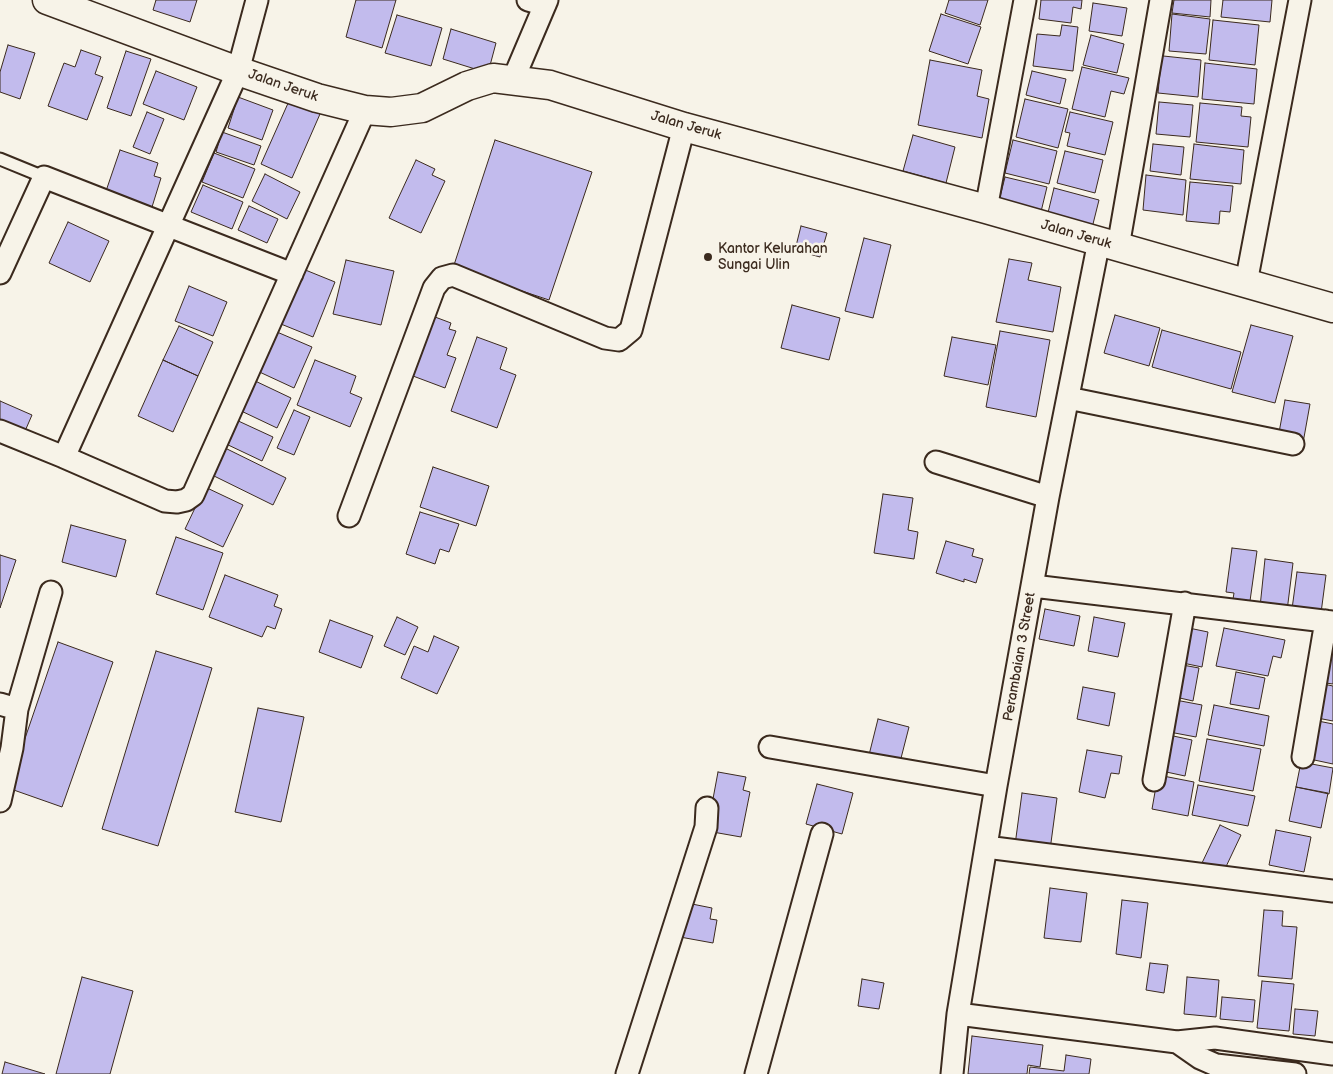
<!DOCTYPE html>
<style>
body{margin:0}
canvas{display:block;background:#f7f3e8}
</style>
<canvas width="1333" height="1074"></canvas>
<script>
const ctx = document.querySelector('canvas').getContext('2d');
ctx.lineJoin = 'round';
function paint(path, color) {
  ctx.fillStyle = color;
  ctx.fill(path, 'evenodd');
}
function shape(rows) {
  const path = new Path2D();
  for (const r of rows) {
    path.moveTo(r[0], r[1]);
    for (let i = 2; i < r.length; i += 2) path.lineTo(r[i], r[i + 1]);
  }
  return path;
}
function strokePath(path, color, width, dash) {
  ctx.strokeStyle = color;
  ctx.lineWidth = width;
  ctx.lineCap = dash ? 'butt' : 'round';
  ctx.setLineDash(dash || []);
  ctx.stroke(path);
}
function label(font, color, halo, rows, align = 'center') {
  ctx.font = font + ' "Balsamiq Sans",sans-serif';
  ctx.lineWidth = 5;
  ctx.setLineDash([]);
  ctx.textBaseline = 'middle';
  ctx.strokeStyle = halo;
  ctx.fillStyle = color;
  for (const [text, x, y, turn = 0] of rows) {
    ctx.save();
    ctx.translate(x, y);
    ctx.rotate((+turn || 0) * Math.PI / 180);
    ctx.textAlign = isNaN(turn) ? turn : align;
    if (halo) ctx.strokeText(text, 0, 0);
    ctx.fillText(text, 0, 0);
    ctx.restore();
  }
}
const building = shape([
 [156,0,197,0,190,22,153,10,156,0],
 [356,0,396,0,382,48,346,37,356,0],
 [949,0,988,0,980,25,945,13,949,0],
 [1041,0,1082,0,1081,9,1073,7,1071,23,1039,19,1041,0],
 [1174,0,1211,0,1210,17,1172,13,1174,0],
 [1223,0,1272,0,1270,22,1221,17,1223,0],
 [1093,3,1127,8,1122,36,1089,31,1093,3],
 [941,14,981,27,968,64,929,51,941,14],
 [1172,14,1210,19,1206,54,1169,51,1172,14],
 [397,15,442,28,431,66,385,53,397,15],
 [1213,20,1259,25,1255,65,1209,60,1213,20],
 [1062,25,1078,27,1073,71,1033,66,1037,34,1060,36,1062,25],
 [451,29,496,43,488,73,443,59,451,29],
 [1091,35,1124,44,1117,73,1083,65,1091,35],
 [8,45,35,53,20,99,0,92,0,72,8,45],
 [81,50,101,57,95,74,103,77,87,120,48,106,64,63,75,67,81,50],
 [126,51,151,59,131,116,107,108,126,51],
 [1154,55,1201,60,1198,97,1158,93,1160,72,1153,72,1154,55],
 [930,60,982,70,977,96,989,99,982,138,918,125,930,60],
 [1205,63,1257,69,1254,104,1202,99,1205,63],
 [1082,67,1129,78,1124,94,1111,91,1105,117,1072,109,1082,67],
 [156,71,197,87,184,120,143,104,156,71],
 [1032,71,1066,79,1060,104,1026,95,1032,71],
 [238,97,273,110,262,140,228,128,238,97],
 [1025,99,1068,109,1058,148,1016,137,1025,99],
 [289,101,320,114,292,178,261,164,289,101],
 [1159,102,1193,105,1190,137,1156,134,1159,102],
 [1200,103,1242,107,1241,116,1251,117,1248,147,1196,142,1200,103],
 [147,112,164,119,150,154,133,147,147,112],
 [1070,112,1113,122,1105,155,1067,146,1070,133,1065,132,1070,112],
 [222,132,261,146,254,165,216,152,222,132],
 [913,135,955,147,946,183,903,171,913,135],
 [495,140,592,172,549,300,453,268,495,140],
 [1013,140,1057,151,1049,184,1005,173,1013,140],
 [1153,144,1184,147,1181,175,1150,171,1153,144],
 [1194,144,1244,150,1241,184,1190,179,1194,144],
 [120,150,158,163,154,176,161,178,152,207,106,191,120,150],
 [1065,151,1103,160,1095,193,1057,183,1065,151],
 [214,153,255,169,243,198,202,182,214,153],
 [416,160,435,169,432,175,445,181,421,233,389,218,416,160],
 [265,174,300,192,287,219,252,201,265,174],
 [1146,175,1186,180,1183,215,1143,210,1146,175],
 [1005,177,1047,187,1039,220,997,209,1005,177],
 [1190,182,1233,186,1230,212,1220,211,1219,224,1186,221,1190,182],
 [203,185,243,202,232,229,191,212,203,185],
 [1054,188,1099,200,1091,232,1046,221,1054,188],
 [249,206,278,219,267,243,238,230,249,206],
 [68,222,109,241,90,282,49,263,68,222],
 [801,226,827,233,820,257,795,250,801,226],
 [864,238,891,245,873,318,845,311,864,238],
 [1009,259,1032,263,1028,280,1061,287,1053,332,996,322,1009,259],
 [346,260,394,271,381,325,333,314,346,260],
 [298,267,335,282,313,337,276,322,298,267],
 [189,286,227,302,213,336,175,321,189,286],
 [792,305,840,318,829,360,781,348,792,305],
 [427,314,451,323,449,329,456,331,447,355,456,358,445,388,405,373,427,314],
 [1115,315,1160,328,1149,366,1104,353,1115,315],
 [1251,325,1293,336,1275,403,1232,392,1251,325],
 [179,326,213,342,198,376,163,360,179,326],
 [270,329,312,347,294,388,253,369,270,329],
 [1162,330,1241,352,1231,389,1152,367,1162,330],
 [1000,331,1050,340,1036,417,986,407,1000,331],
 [477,337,507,348,500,369,516,375,497,428,451,411,477,337],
 [952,337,996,345,988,385,944,376,952,337],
 [163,360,198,376,173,432,138,416,163,360],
 [315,360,356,376,350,393,362,398,350,427,297,405,315,360],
 [251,379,291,398,277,428,237,409,251,379],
 [1285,400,1310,404,1303,443,1278,438,1285,400],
 [0,401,32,415,22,438,0,429,0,401],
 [294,410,310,417,294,455,277,448,294,410],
 [234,419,273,437,262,461,224,443,234,419],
 [223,447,286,478,273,505,210,474,223,447],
 [433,467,489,486,476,526,420,507,433,467],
 [205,487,243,505,223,547,185,529,205,487],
 [883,494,913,498,908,530,918,532,914,559,874,553,883,494],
 [420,512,459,524,449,552,440,549,435,564,406,554,420,512],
 [71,525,126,540,116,577,62,562,71,525],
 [176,537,223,553,203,610,156,594,176,537],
 [946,541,974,549,972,556,983,559,976,583,964,579,964,582,936,573,946,541],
 [1232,548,1257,551,1250,601,1233,599,1234,593,1226,592,1232,548],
 [0,555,16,560,0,608,0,555],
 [1265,559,1293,563,1287,611,1260,607,1265,559],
 [1297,572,1326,575,1321,613,1292,609,1297,572],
 [225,575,278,595,274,606,282,609,275,629,267,626,262,637,209,617,225,575],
 [1045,609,1080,616,1074,646,1039,639,1045,609],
 [397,617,418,627,405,655,384,646,397,617],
 [1094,617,1125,623,1118,657,1088,651,1094,617],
 [330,620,373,636,361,668,319,652,330,620],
 [1184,627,1208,632,1202,667,1178,662,1184,627],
 [1224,628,1285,640,1281,658,1273,656,1268,676,1216,666,1224,628],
 [434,636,459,647,437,694,401,678,414,646,428,652,434,636],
 [58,642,113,662,62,807,8,788,58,642],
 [1325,647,1333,649,1333,684,1318,682,1325,647],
 [156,651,212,668,158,846,102,829,156,651],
 [1177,664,1199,668,1193,701,1171,696,1177,664],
 [1236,672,1265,678,1259,709,1230,704,1236,672],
 [1318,683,1333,686,1333,721,1312,717,1318,683],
 [1083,687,1115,693,1109,726,1077,719,1083,687],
 [1170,699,1202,705,1196,737,1164,731,1170,699],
 [1214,705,1269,716,1264,746,1208,735,1214,705],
 [258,708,304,717,281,822,235,812,258,708],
 [878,719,909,727,899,766,868,759,878,719],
 [1313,720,1333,724,1333,764,1305,758,1313,720],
 [1164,734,1192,740,1185,776,1157,770,1164,734],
 [1207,739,1261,749,1253,791,1199,781,1207,739],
 [1087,750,1122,756,1119,774,1111,773,1105,798,1079,792,1087,750],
 [1301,762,1333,768,1329,794,1296,787,1301,762],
 [718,772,746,777,743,790,750,792,741,837,707,831,718,772],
 [1158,775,1194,782,1188,816,1152,809,1158,775],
 [817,784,853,793,842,834,806,824,817,784],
 [1198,785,1255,796,1248,826,1192,815,1198,785],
 [1296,787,1328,793,1321,828,1289,821,1296,787],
 [1022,793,1057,798,1050,850,1015,845,1022,793],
 [1220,825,1241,835,1223,873,1202,863,1220,825],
 [1276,830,1311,837,1304,872,1269,865,1276,830],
 [1050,888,1087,893,1081,942,1044,938,1050,888],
 [1122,900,1148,903,1141,958,1116,954,1122,900],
 [687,903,712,908,710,919,717,920,713,943,680,937,687,903],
 [1264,910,1283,911,1282,926,1297,927,1292,979,1258,976,1264,910],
 [1150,963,1168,965,1164,993,1146,990,1150,963],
 [82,977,133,991,110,1074,56,1074,82,977],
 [1187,977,1219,980,1216,1017,1184,1014,1187,977],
 [862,979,884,983,879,1009,858,1006,862,979],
 [1262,981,1294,984,1289,1031,1257,1028,1262,981],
 [1222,997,1255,1000,1253,1022,1220,1019,1222,997],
 [1295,1009,1318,1011,1315,1036,1293,1034,1295,1009],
 [972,1036,1043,1045,1040,1067,1028,1065,1027,1074,968,1074,972,1036],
 [1066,1055,1091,1059,1089,1074,1029,1074,1030,1067,1064,1071,1066,1055],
 [5,1062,45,1074,2,1074,5,1062]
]);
paint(building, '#c2bbed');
strokePath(building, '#3b2a1e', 1);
const lane = shape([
 [0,159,44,177]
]);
const street = shape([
 [528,0,545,5],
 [513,80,547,0],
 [986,209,1025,0],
 [1118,247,1161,0],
 [0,273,44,177,292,274],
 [1246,283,1300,0],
 [1068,398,1293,444],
 [0,431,64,457,165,501,177,502,186,500,193,495,365,110],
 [64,457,238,71,257,0],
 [936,462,1048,497],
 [349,516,434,288,442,278,453,275,605,338,619,340,631,330,684,127],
 [1033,586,1333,622],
 [0,704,17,709,12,748,0,801],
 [17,709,51,592],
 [770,747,996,786],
 [1303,757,1326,621],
 [1154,780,1185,603],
 [986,847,1333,891],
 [958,1014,1177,1042,1215,1038,1333,1054],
 [1177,1042,1200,1058,1216,1065,1295,1074],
 [627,1074,706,827,707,808],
 [756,1074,822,834],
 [952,1074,958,1014,996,786,1048,497,1099,241]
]);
const secondary = shape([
 [47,0,238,71,317,98,365,110,391,112,422,108,467,86,493,78,550,85,684,127,986,209,1333,308]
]);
strokePath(lane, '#3b2a1e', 15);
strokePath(street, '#3b2a1e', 25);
strokePath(secondary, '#3b2a1e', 31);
strokePath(lane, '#f7f3e8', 11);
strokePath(street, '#f7f3e8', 21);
strokePath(secondary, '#f7f3e8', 28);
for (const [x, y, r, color] of [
 [708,257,5,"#3b2a1e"]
]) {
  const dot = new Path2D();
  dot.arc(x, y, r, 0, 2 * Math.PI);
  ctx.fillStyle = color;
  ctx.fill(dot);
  strokePath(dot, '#f7f3e8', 2);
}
label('14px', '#3b2a1e', '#f7f3e8', [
 ["Jalan Jeruk",283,86,19],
 ["Jalan Jeruk",686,126,16],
 ["Jalan Jeruk",1076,235,16],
 ["Perambaian 3 Street",1020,657,-80]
]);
label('14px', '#3b2a1e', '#f7f3e8', [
 ["Kantor Kelurahan",718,249],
 ["Sungai Ulin",718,265]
], 'left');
</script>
